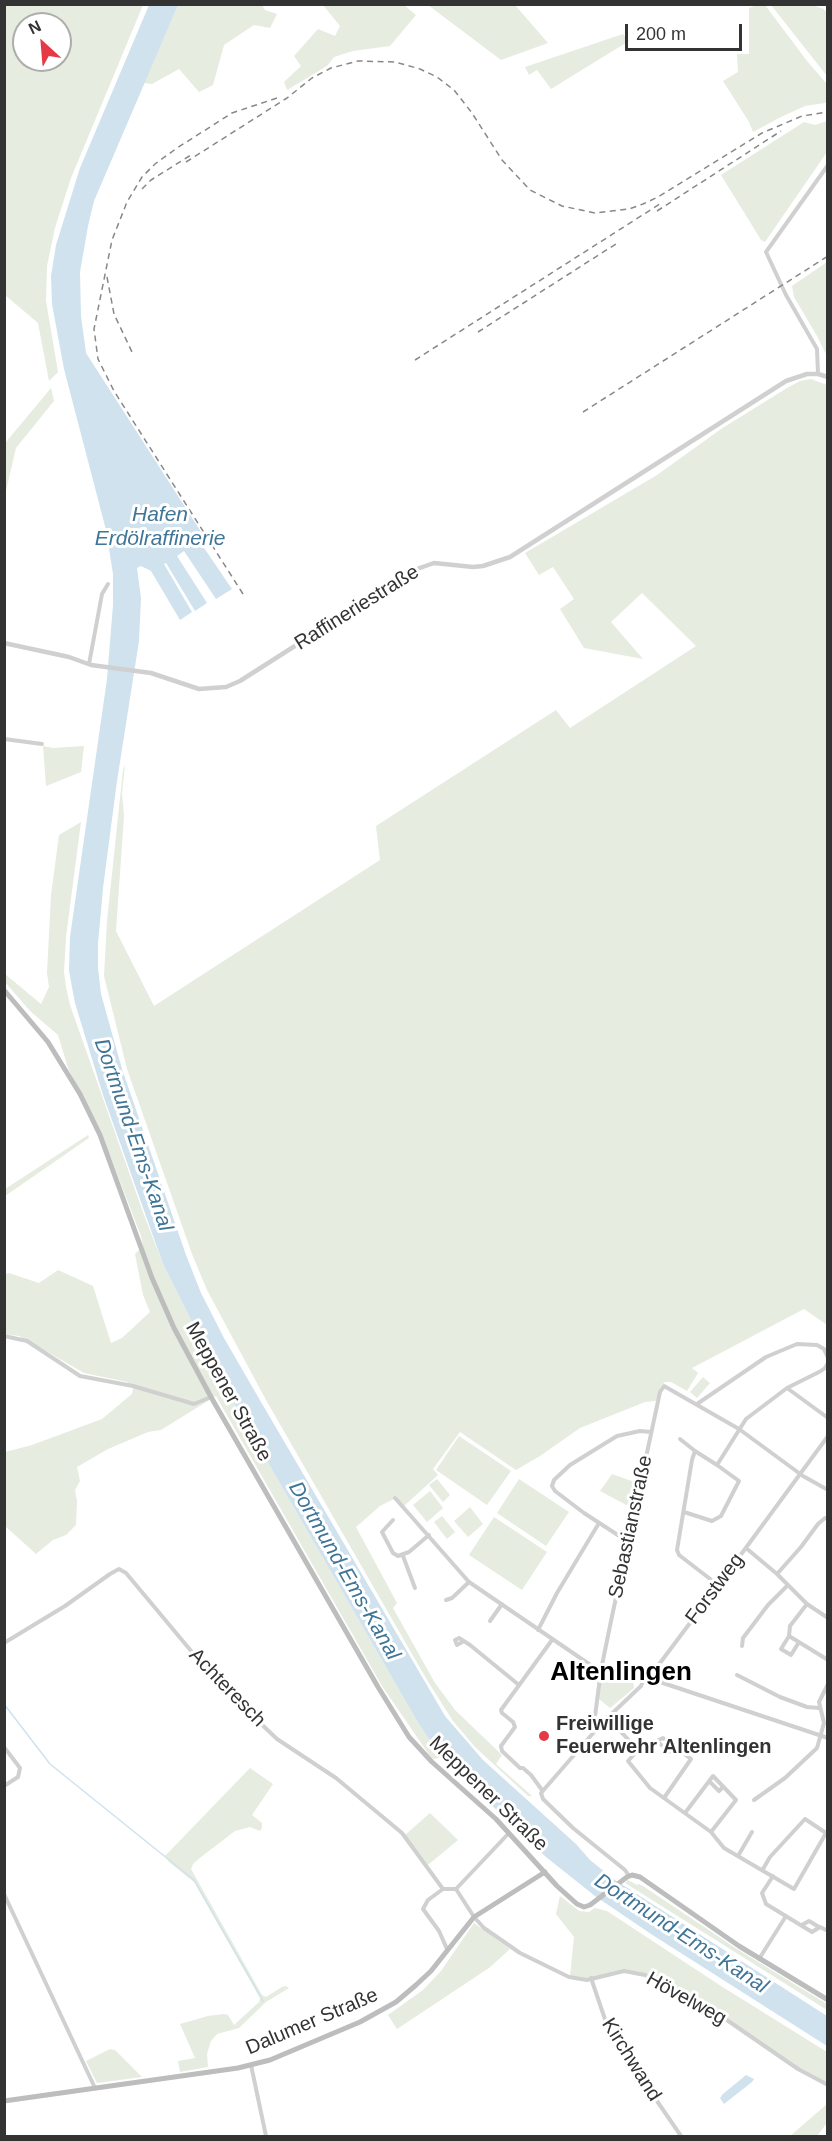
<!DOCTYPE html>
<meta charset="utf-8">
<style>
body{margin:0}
#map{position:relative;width:832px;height:2141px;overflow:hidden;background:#fff;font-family:Helvetica,sans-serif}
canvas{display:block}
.frame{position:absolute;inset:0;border:6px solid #333;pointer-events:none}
.north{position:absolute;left:12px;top:12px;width:60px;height:60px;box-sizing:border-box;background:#fff;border:2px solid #adadad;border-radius:50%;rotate:334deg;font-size:16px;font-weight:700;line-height:24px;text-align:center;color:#333}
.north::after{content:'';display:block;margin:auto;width:21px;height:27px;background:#e63946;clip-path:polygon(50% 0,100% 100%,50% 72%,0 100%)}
.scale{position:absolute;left:625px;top:24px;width:117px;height:27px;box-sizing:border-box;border:3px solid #333;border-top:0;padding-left:8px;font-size:18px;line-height:21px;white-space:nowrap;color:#333;-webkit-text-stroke:4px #fff;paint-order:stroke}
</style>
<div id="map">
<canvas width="832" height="2141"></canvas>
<div class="frame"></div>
<div class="north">N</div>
<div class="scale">200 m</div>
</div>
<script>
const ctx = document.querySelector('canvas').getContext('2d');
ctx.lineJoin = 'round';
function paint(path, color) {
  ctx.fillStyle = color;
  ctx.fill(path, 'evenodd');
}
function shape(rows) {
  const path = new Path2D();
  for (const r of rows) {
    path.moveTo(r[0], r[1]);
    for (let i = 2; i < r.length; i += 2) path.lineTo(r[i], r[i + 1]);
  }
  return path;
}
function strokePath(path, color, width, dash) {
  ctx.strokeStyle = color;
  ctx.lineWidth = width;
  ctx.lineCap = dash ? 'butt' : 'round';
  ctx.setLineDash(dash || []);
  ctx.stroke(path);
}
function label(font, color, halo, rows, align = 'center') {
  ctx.font = font + ' Helvetica,sans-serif';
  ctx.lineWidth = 6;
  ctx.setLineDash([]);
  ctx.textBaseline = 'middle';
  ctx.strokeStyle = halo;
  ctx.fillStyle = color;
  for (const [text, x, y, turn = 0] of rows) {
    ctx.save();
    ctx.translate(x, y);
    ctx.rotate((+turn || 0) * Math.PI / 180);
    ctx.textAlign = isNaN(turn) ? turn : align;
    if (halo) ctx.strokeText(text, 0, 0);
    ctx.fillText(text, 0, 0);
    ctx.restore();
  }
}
paint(shape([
 [760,4,765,5,807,61,827,84,827,100,825,103,805,106,781,117,753,132,749,122,723,81,738,72,737,54,749,54,749,8],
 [4,5,143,5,71,178,55,228,47,266,46,301,58,372,49,381,38,323,5,295],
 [24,24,60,24,60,60,24,60],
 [178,5,262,5,265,10,277,14,270,28,254,25,224,45,213,85,199,92,179,69,152,84,144,83],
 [323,5,404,5,416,15,390,46,353,51,334,57,327,66,287,90,284,82,301,66,294,56,318,29,335,36,340,26],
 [428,5,515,5,548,43,501,60],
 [771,5,811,5,824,9,827,13,827,76],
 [623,34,629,41,551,89,537,70,529,75,525,67],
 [827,121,827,152,765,242,761,240,721,175,804,122,815,125],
 [827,262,828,356,827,356,817,336,794,297,792,286],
 [811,379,827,385,827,1325,804,1309,692,1368,698,1373,687,1391,671,1382,665,1382,661,1386,656,1401,645,1402,580,1428,540,1456,516,1470,460,1432,433,1469,438,1475,404,1506,396,1498,380,1506,356,1527,397,1603,393,1608,435,1683,455,1710,502,1755,496,1764,532,1796,528,1796,475,1747,453,1721,427,1680,266,1400,207,1290,192,1254,127,1069,104,976,107,921,123,770,125,765,122,793,124,816,116,931,154,1006,380,860,376,826,556,710,570,728,696,646,642,593,611,622,643,659,584,648,560,609,574,599,553,567,539,575,525,553,657,475,721,429,787,388,800,381],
 [51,388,54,401,16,448,5,495,6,442],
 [43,746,53,748,84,746,81,772,46,786],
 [81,822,66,937,64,972,66,987,70,1005,144,1215,163,1264,225,1388,417,1721,441,1757,438,1758,434,1759,430,1756,382,1686,216,1396,161,1430,148,1432,108,1449,77,1467,80,1481,75,1490,77,1501,76,1525,66,1535,53,1540,36,1554,5,1526,5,1452,32,1445,102,1419,132,1394,133,1388,127,1382,84,1373,32,1343,19,1336,5,1334,5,1274,9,1273,39,1283,58,1270,93,1286,111,1343,122,1338,150,1312,143,1295,135,1254,143,1246,141,1236,111,1158,68,1068,58,1035,30,1011,5,982,5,974,41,1004,49,987,47,973,51,895,59,835],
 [88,1135,89,1138,5,1196,5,1189],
 [703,1377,710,1383,697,1398,690,1392],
 [459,1436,511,1471,487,1505,436,1470],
 [612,1474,637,1483,632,1508,600,1491],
 [437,1479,450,1495,443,1502,429,1485],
 [519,1479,569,1512,546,1546,497,1513],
 [430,1491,443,1508,427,1522,413,1505],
 [470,1507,483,1524,468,1537,454,1521],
 [442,1516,455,1532,447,1539,434,1522],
 [494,1517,547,1552,522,1590,469,1555],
 [571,1661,579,1666,570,1679,563,1675],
 [602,1674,633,1680,634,1688,610,1708,599,1699],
 [250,1768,273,1784,252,1815,262,1823,262,1828,260,1831,250,1827,235,1831,201,1857,193,1864,191,1869,262,1995,266,1997,282,1987,286,1986,289,1988,266,2002,239,2028,217,2034,211,2041,207,2054,208,2067,180,2072,178,2061,195,2058,180,2024,208,2016,224,2014,228,2015,234,2025,259,2002,260,1998,194,1882,169,1862,165,1856],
 [430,1813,458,1840,428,1865,405,1835],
 [628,1880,637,1885,639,1884,643,1886,737,1949,827,2004,827,2010,625,1883],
 [560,1896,579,1911,589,1912,595,1908,607,1911,721,1986,827,2052,827,2085,798,2068,736,2027,646,1975,631,1971,587,1979,570,1976,574,1937,556,1914],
 [474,1923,510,1949,489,1968,397,2029,388,2015,423,1990,441,1971],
 [110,2049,115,2050,142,2077,97,2083,86,2061],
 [827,2104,827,2123,817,2136,790,2136]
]), '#e6ecdf');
paint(shape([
 [149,5,178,5,94,201,88,226,80,272,81,316,86,353,205,538,200,542,232,589,216,599,184,551,177,556,207,603,195,611,166,563,164,564,192,612,180,620,151,571,141,566,137,568,141,598,139,641,117,781,103,888,98,944,98,968,101,994,122,1069,186,1255,201,1293,224,1338,261,1402,445,1716,483,1760,576,1844,590,1860,615,1880,827,2016,827,2046,651,1934,595,1896,546,1857,441,1757,417,1721,225,1388,163,1264,103,1095,75,1003,69,971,70,937,107,679,113,605,113,574,106,530,64,369,52,304,51,276,56,245,80,168],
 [746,2075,754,2079,752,2082,724,2104,720,2098,723,2094]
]), '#cfe2ee');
strokePath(shape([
 [4,1704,50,1764,194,1880,263,2001]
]), '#cfe2ee', 1.5);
strokePath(shape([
 [818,374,817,349,786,295,766,252,828,165],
 [89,664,102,594,108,584],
 [4,739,42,744],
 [4,1336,27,1341,80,1376,133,1386,194,1404,211,1397],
 [787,1388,821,1371,825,1368,828,1363],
 [697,1404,766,1357,797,1344,817,1345,824,1349,828,1358],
 [680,1439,695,1451],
 [395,1498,469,1582,592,1666,637,1676,648,1676,657,1667,723,1579,828,1436],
 [684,1512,712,1521,721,1516,739,1481,717,1465],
 [393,1520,382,1532,393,1553,398,1556,409,1552,429,1535],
 [627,1541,584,1513,555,1491,552,1486,554,1480,570,1465,617,1436,640,1431,651,1432],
 [746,1548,777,1574,807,1604,828,1618],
 [403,1556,415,1588],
 [777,1574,801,1547,818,1524,825,1518],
 [718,1585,679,1555,677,1550,692,1460,695,1451,717,1465,746,1419,787,1388,828,1418],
 [446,1600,452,1598,469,1582],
 [807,1604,790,1626,789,1636,828,1660],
 [490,1621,502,1604],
 [538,1630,557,1593,599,1523],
 [789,1636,781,1649,791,1655,799,1642],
 [464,1641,457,1645,455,1640,459,1638,470,1645,519,1685],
 [4,1643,65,1606,110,1574,119,1569,126,1573,217,1682,277,1739,336,1778,402,1833,443,1889],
 [742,1646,743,1638,768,1605,788,1585],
 [650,1674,654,1680,828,1738],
 [737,1675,780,1697,807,1707,819,1708],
 [607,1717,638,1750,628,1761,650,1788,711,1832,724,1848,794,1889,826,1833,805,1819,770,1857,763,1869],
 [593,1732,601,1670,611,1621,660,1392,664,1386,739,1429,803,1476,828,1490],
 [656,1741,671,1752,675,1747],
 [4,1747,20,1768,18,1777,4,1786],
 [638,1750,663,1738,691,1759,664,1798],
 [709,1781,719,1791,723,1787],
 [542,1790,531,1775,523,1768,520,1768,502,1751,501,1746,515,1727,513,1722,502,1713,501,1710,552,1640],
 [754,1800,785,1778,817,1748,824,1723,819,1702,828,1684],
 [685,1813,713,1776,736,1800,711,1832],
 [509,1833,456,1889,474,1917,484,1928,520,1953,569,1977,587,1980,624,1971,645,1975,721,2016,798,2069,828,2085],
 [738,1856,752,1832],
 [629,1876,625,1870,573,1828,543,1799,541,1793,601,1724,641,1686,645,1676],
 [773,1876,762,1893,766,1904,812,1932,820,1927,828,1931],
 [4,1894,95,2088],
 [802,1925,809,1921,819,1927],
 [447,1949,439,1931,423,1909,428,1900,443,1889,456,1889],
 [759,1959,786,1916],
 [591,1978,609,2031,681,2136],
 [251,2065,266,2136]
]), '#d0d0d0', 4);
strokePath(shape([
 [4,643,69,657,91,665,151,673,199,689,226,687,240,681,414,570,434,563,473,567,483,566,510,557,786,381,807,374,818,374,828,377]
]), '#d0d0d0', 4.5);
strokePath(shape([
 [4,990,48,1042,80,1094,100,1135,152,1278,174,1328,211,1397,378,1687,409,1737,432,1762,496,1819,557,1886,577,1904,584,1907,590,1905,627,1877,632,1875,640,1877,739,1946,828,2000],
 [4,2101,238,2068,270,2060,360,2022,396,2002,416,1985,431,1971,474,1917,545,1872]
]), '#bdbdbd', 5);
strokePath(shape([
 [186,162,287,98,312,78,331,68,358,61,395,62,420,69,437,77,454,90,472,113,502,160,530,190,562,206,595,213,629,209,643,204,658,197,762,133,802,116,828,112],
 [142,189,151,180,191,155],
 [657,211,781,131],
 [107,277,114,314,132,352],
 [478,332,619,242],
 [415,360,663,202],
 [583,412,828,256],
 [243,594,114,391,98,359,94,329,112,240,127,202,142,177,155,164,177,148,232,113,277,98]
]), '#888', 1.5, [6, 4.5]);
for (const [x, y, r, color] of [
 [544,1736,6,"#e63946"]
]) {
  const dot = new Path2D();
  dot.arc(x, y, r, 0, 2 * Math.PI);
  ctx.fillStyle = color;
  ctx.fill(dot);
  strokePath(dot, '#fff', 2);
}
label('20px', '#333', '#fff', [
 ["Raffineriestraße",357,608,-32],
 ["Meppener Straße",228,1392,61],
 ["Sebastianstraße",631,1527,-78],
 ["Forstweg",715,1589,-53],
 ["Achteresch",227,1688,46],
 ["Meppener Straße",488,1794,44],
 ["Hövelweg",686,1999,29],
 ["Dalumer Straße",312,2022,-23],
 ["Kirchwand",631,2060,58]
]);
label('bold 20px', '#333', '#fff', [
 ["Freiwillige",556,1724],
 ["Feuerwehr Altenlingen",556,1747]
], 'left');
label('italic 21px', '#3f7597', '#fff', [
 ["Hafen",160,515],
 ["Erdölraffinerie",160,539],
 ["Dortmund-Ems-Kanal",133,1135,71],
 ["Dortmund-Ems-Kanal",344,1571,60],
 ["Dortmund-Ems-Kanal",681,1934,33]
]);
label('bold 26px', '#000', '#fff', [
 ["Altenlingen",621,1673]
]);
</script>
